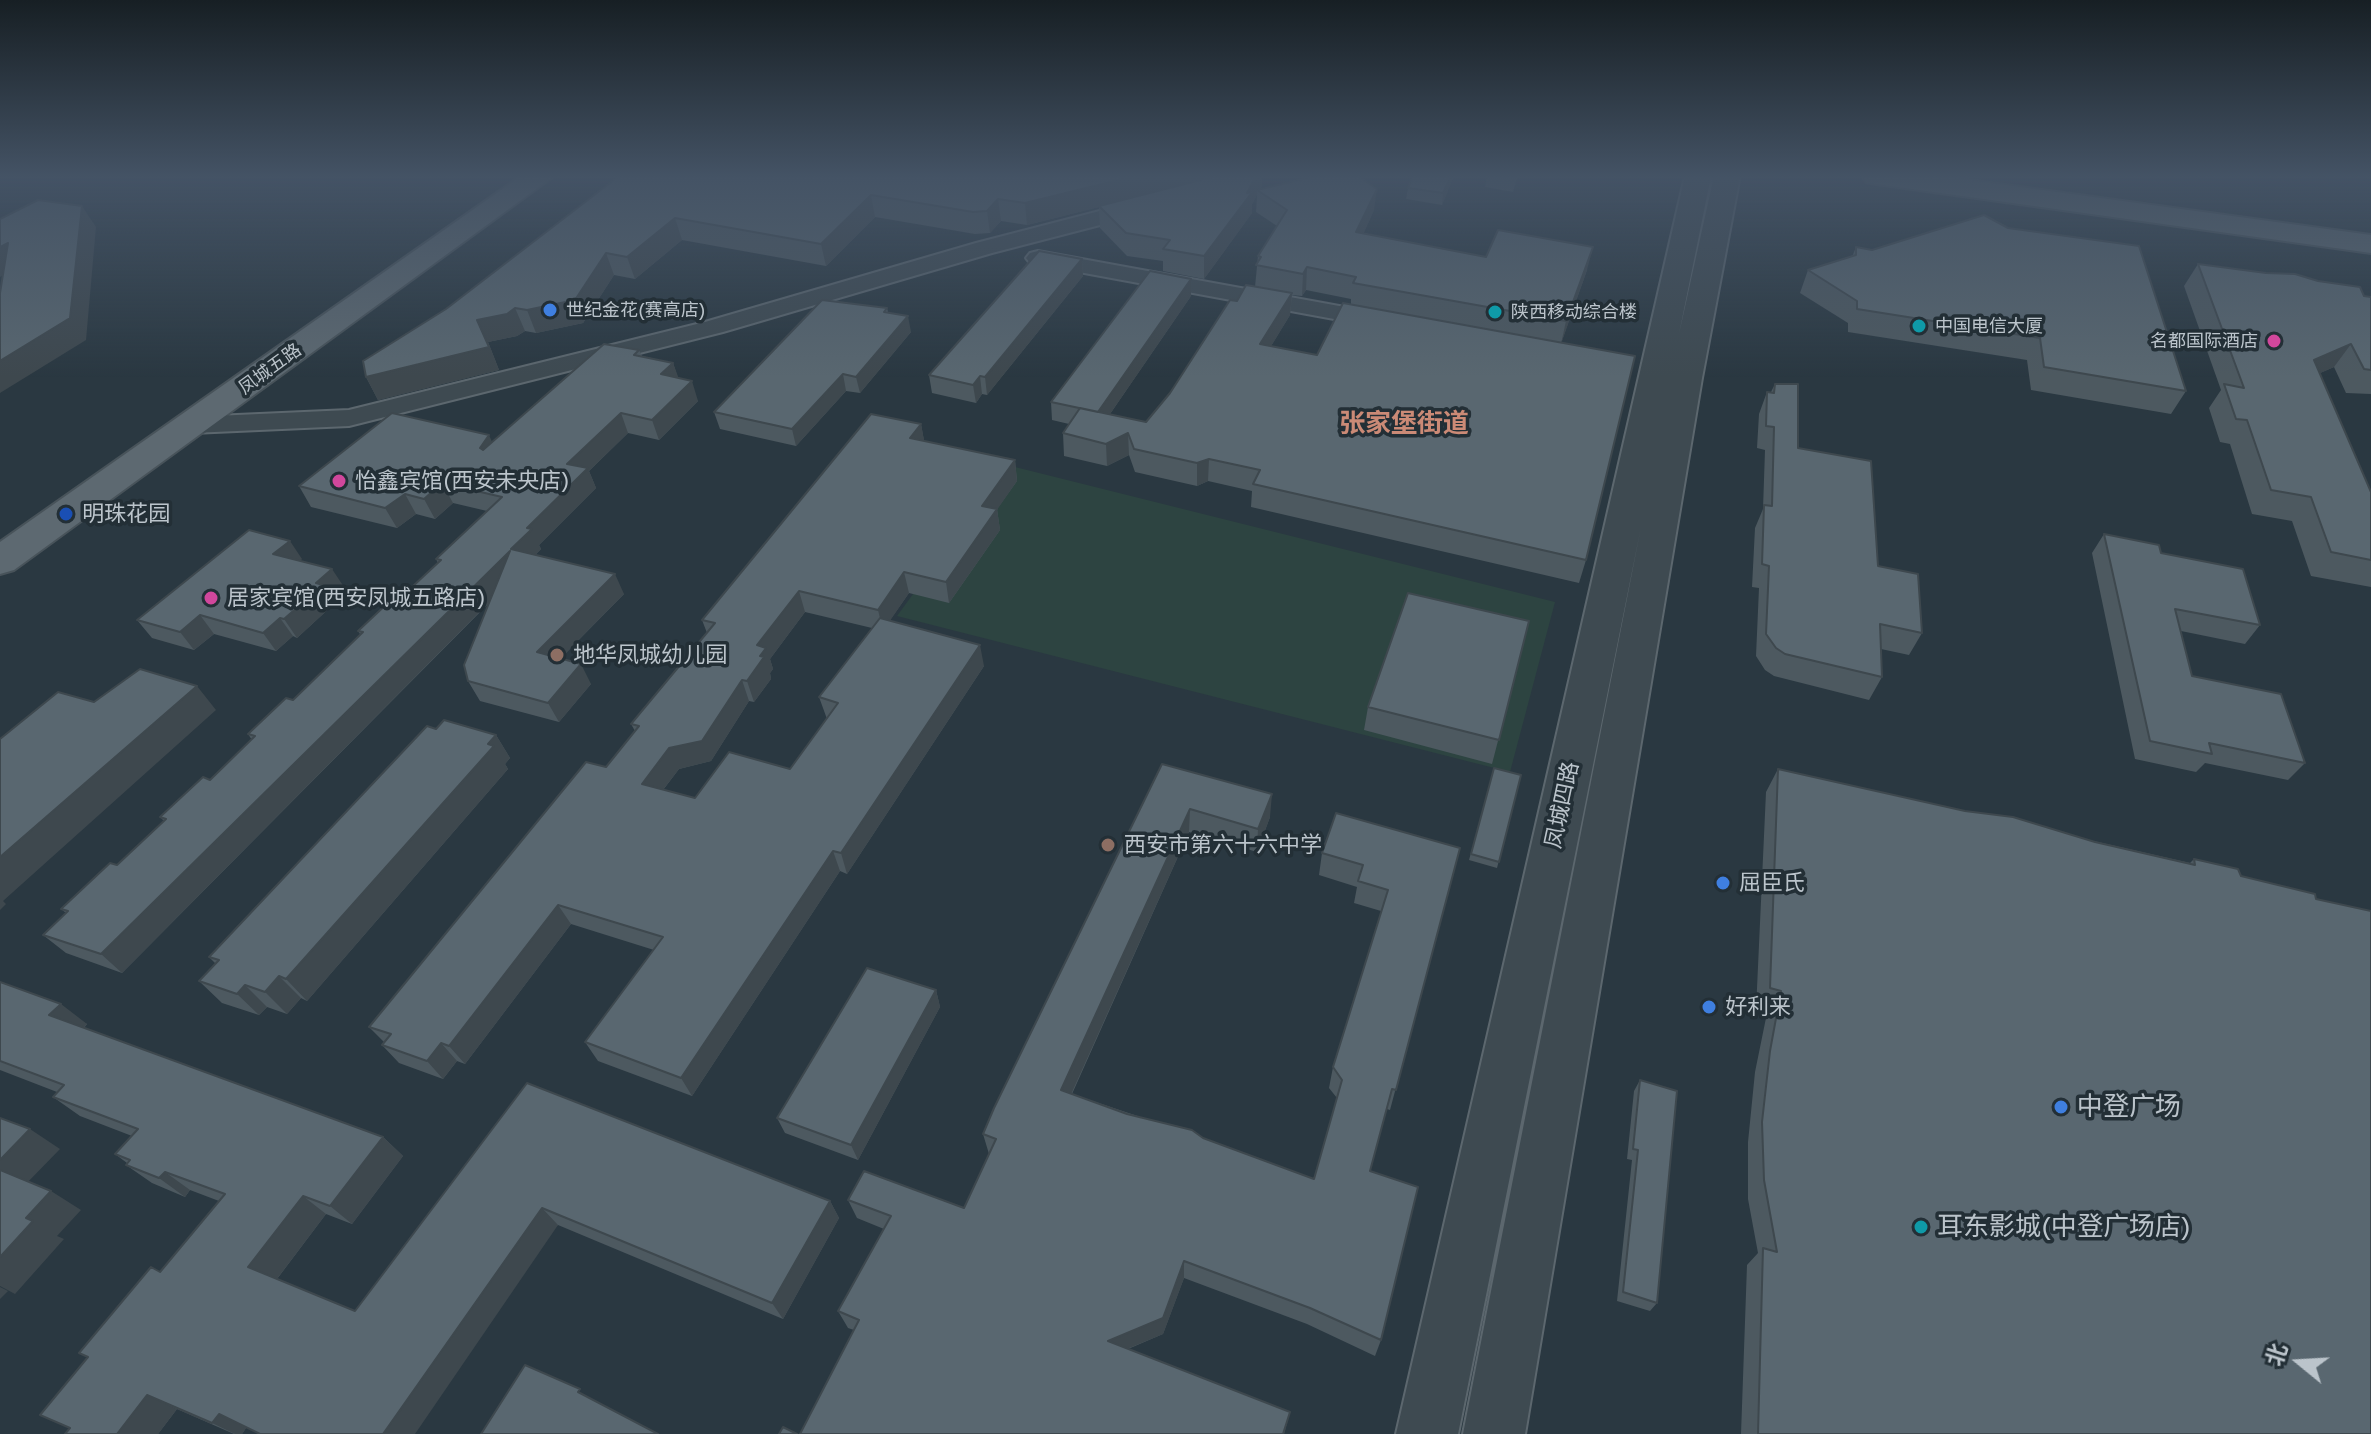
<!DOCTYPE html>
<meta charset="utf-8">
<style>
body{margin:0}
#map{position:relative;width:2371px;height:1434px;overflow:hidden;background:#2a3841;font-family:"Golos Text","Noto Sans SC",sans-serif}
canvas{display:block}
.north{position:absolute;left:2259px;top:1322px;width:80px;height:80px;-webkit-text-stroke:6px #232f36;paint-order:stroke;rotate:288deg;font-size:22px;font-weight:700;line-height:32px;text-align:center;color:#bbc4cb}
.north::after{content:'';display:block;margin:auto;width:28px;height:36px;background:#bbc4cb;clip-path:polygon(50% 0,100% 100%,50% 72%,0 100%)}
</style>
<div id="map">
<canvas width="2371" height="1434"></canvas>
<div class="north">北</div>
</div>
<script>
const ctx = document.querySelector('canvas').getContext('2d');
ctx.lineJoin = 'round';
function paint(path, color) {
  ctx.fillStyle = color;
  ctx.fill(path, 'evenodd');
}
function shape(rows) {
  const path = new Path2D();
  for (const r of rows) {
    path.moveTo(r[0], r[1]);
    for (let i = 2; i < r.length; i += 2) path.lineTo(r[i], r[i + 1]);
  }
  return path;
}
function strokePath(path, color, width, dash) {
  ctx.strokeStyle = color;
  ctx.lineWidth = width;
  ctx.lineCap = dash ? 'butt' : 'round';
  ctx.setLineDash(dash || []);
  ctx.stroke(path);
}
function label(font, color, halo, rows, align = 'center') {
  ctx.font = font + ' "Golos Text","Noto Sans SC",sans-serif';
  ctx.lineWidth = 7;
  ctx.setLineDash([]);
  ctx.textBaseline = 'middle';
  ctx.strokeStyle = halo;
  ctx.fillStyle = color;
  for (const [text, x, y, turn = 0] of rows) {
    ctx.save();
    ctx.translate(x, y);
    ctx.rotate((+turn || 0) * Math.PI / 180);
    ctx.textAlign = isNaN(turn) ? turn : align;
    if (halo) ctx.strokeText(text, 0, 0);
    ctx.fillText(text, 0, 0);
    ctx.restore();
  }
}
paint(shape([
 [1007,465,1555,602,1510,772,897,616]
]), '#2d4441');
const minor = shape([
 [1146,199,1154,201,1157,206,1154,211,992,253,723,332,349,426,192,433,182,431,178,425,182,419,192,417,349,410,705,322,976,243,1146,199],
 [1038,251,1383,314,1392,316,1395,321,1392,326,1383,328,1030,263,1026,258,1030,253,1038,251]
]);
const tertiary = shape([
 [1685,176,1711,176,1679,334,1714,176,1740,176,1702,378,1525,1434,1463,1434,1641,527,1458,1434,1396,1434,1685,176]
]);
const primary = shape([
 [521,176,554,176,14,570,0,574,0,542,521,176],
 [1862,176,1940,176,2371,235,2371,253,1876,184,1866,182,1862,176]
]);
strokePath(minor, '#5c676e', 4);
strokePath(tertiary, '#5c676e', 4);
strokePath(primary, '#48535a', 4);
paint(minor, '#3e4a51');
paint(tertiary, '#3e4a51');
paint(primary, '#5d6971');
paint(shape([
 [619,176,1262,176,1262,186,1260,189,1374,210,1363,234,1486,257,1587,270,1561,343,1586,560,1579,583,1251,507,1252,491,1208,481,1197,486,1135,472,1129,455,1107,466,1064,456,1063,433,1069,424,1052,420,1051,402,1191,296,1110,414,1146,422,1170,393,1237,301,1255,287,1258,256,1277,226,1256,212,1257,195,1252,204,1252,213,1204,279,1163,271,1163,261,1127,256,1100,228,1099,207,1027,225,1001,221,990,233,975,234,875,217,826,266,682,240,635,279,614,275,583,323,536,333,525,331,517,336,488,342,499,370,378,400,366,377,446,309],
 [1306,290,1351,299,1351,304,1317,355,1271,346,1290,315,1292,295,1302,296],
 [1454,176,1442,205,1406,199,1408,188],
 [1487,176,1518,176,1513,192,1485,187],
 [1856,247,2186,391,2171,414,2031,390,2027,360,1848,332,1848,323,1800,293,1808,270,1852,257],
 [1082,259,1083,276,987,395,982,394,976,403,932,393,929,375],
 [2198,264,2371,297,2371,394,2346,393,2334,367,2320,373,2371,492,2371,587,2311,576,2292,521,2252,514,2230,444,2220,442,2209,408,2221,390,2184,286],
 [887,308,888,312,911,332,860,393,846,391,796,446,720,429,714,412],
 [639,350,642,356,673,363,678,378,698,401,659,440,628,433,589,471,596,488,539,545,541,549,535,555,624,594,560,659,591,684,559,722,480,701,468,681,490,602,122,973,66,953,43,935,66,913,61,909,117,865,164,821,160,817,210,780,252,740,248,734,293,700,360,634,358,631,398,600,438,563,436,559,487,511,453,503,435,519,416,514,397,528,311,507,299,486,492,442],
 [1775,384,1798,448,1922,633,1909,655,1881,649,1882,677,1869,700,1774,676,1765,670,1756,656,1759,588,1752,587,1755,528,1763,509,1765,450,1757,448,1759,414,1767,392,1771,392],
 [921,424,924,441,1015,460,1017,481,997,509,1000,530,949,603,909,593,890,620,984,666,847,874,840,871,692,1096,598,1061,585,1042,654,950,571,924,465,1064,457,1061,443,1079,399,1063,382,1045,384,1042,369,1027,606,767,635,731,631,724,707,633,702,620],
 [805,612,872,628,819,697,827,719,790,769,695,798,663,790,679,769,711,761,749,701,754,702,771,679,770,673,773,669,770,659],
 [2104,534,2161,553,2260,625,2245,644,2181,631,2192,676,2305,763,2288,780,2205,763,2196,772,2135,759,2092,553],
 [302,559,299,561,344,587,331,598,335,603,297,638,293,636,276,651,214,634,194,650,152,638,137,620],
 [1529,621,1492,764,1364,730,1368,707],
 [436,729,496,735,510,758,505,764,508,769,307,1001,301,998,287,1014,267,1007,259,1015,222,1003,199,981,216,964,209,957],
 [1162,764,1270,817,1257,852,1189,832,1072,1094,1203,1138,1314,1179,1337,1098,1329,1088,1333,1067,1381,911,1354,903,1357,887,1319,875,1322,853,1460,848,1390,1110,1387,1109,1370,1171,1381,1340,1375,1356,1307,1324,1184,1278,1163,1334,1128,1349,1290,1412,1284,1434,800,1434,854,1330,848,1328,838,1311,884,1229,857,1218,848,1200,964,1208,989,1154,983,1134],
 [1494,768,1521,775,1497,868,1469,860],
 [1778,769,2190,863,2194,859,2371,1434,1741,1434,1747,1265,1758,1253,1748,1199,1748,1142,1755,1072,1767,1013,1756,1010,1766,792],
 [0,982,87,1024,84,1028,383,1137,403,1156,352,1224,326,1214,277,1279,355,1311,527,1083,830,1201,839,1218,783,1319,558,1225,246,1428,242,1434,234,1434,177,1409,158,1434,65,1434,70,1428,160,1272,219,1201,190,1190,185,1197,152,1183,126,1165,127,1163,115,1154,132,1136,80,1116,53,1097,57,1092,0,1070],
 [936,990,940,1007,858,1160,785,1133,777,1118],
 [1640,1080,1657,1303,1650,1311,1617,1301,1632,1160,1627,1159,1634,1091]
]), '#4d5960');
paint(shape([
 [1135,176,1221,176,1027,225,1025,203],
 [1256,176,1262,176,1262,186,1259,191,1257,190,1257,195,1252,204,1252,213,1204,279,1204,256,1247,193],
 [1451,176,1454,176,1442,205,1443,193],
 [1377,189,1374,210,1354,255,1356,232],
 [871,195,875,217,826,266,821,244],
 [998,199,1001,221,990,233,987,211],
 [82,206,96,227,86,340,0,393,0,361],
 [675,218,682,240,635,279,627,257],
 [8,243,23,264,0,277,0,247],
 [1593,247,1587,270,1561,344,1566,321],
 [606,253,614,275,583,323,536,333,527,310],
 [1082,259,1083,276,987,395,985,377],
 [1307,267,1306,290,1302,296,1303,274],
 [1191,279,1191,296,1099,430,1098,412],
 [1292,293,1290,315,1259,366,1260,344],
 [515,308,525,331,517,336,488,342,499,370,378,400,366,377,477,320],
 [908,316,911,332,860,393,856,377],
 [2351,344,2334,367,2297,383,2314,360],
 [673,363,680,382,661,374],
 [843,374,846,391,796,446,792,429],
 [980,376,982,394,976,403,973,385],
 [692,381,698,401,659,440,652,420],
 [621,413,628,433,589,471,596,488,539,545,541,549,521,569,511,549,527,528,567,464],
 [921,424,925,445,910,438],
 [1128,433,1129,455,1107,466,1106,444],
 [489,435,498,455,490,468,480,448],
 [1209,459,1208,481,1197,486,1197,463],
 [1015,460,1017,481,985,527,982,506],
 [442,483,453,503,435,519,424,499],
 [405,494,416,514,397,528,385,508],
 [997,509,1000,530,949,603,946,582],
 [290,541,302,559,286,573,273,554],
 [510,551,520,571,122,973,101,954],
 [332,569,344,587,331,598,335,603,297,638,284,619,316,583],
 [904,572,909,593,883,631,878,610],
 [615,574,624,594,547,672,537,652],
 [799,591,805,612,770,659,773,669,770,673,771,679,754,702,747,681,757,645],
 [200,615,214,634,194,650,180,632],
 [280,618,293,636,276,651,263,633],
 [980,645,984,666,847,874,841,853],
 [581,664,591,684,559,722,548,703],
 [742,680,749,701,711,761,679,769,652,804,642,784,669,748],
 [197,686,216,710,3,901,6,904,0,910,0,857],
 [496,735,510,758,505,764,508,769,307,1001,286,979],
 [1272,794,1270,817,1257,852,1258,829],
 [1190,809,1189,832,1064,1110,1061,1090],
 [833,851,840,871,692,1096,681,1078],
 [558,905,571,924,465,1064,449,1046],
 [279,976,301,998,287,1014,265,992],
 [245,985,267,1007,259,1015,237,994],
 [936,990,940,1007,858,1160,851,1145],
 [61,1004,87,1024,76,1036,49,1015],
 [441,1043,457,1061,443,1079,427,1061],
 [30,1129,60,1149,24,1186,0,1171,0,1160],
 [383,1137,403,1156,352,1224,330,1206],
 [165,1172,190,1190,185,1197,159,1178],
 [51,1191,81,1210,57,1236,64,1239,15,1294,0,1286,0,1257,26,1218],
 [303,1196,326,1214,273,1284,248,1267],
 [830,1201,839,1218,783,1319,772,1303],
 [542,1208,558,1225,415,1434,383,1434],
 [1184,1261,1184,1278,1163,1334,1110,1356,1108,1341],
 [0,1287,8,1291,0,1299],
 [147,1395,177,1409,158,1434,117,1434],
 [219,1414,246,1428,242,1434,235,1434,212,1423]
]), '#3e484e');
const building = shape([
 [619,176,1135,176,1025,203,998,199,987,211,973,212,871,195,821,244,675,218,627,257,606,253,575,300,527,310,515,308,507,314,477,320,489,347,366,377,363,361,446,309,619,176],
 [1216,176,1256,176,1247,193,1253,191,1204,256,1163,249,1170,240,1126,233,1099,206,1216,176],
 [1315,176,1358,176,1377,189,1356,232,1486,257,1498,230,1593,247,1566,321,1353,283,1356,277,1307,267,1303,274,1256,265,1261,257,1258,256,1287,210,1257,190,1315,176],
 [1413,176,1451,176,1443,193,1408,188,1413,176],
 [38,200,82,206,70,318,0,361,0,293,8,243,0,247,0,219,38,200],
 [1984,215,2008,228,2139,246,2186,391,2044,367,2040,338,1857,309,1857,301,1808,270,1856,255,1856,247,1872,250,1984,215],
 [1039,251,1082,259,985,377,980,376,973,385,929,375,1039,251],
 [2198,264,2266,273,2295,274,2318,281,2360,287,2364,296,2371,297,2371,370,2364,369,2351,344,2314,360,2371,492,2371,560,2331,552,2311,497,2271,490,2247,420,2236,419,2224,384,2244,388,2198,264],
 [1150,271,1191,279,1098,412,1051,402,1150,271],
 [1246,285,1292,293,1260,344,1317,355,1343,303,1635,356,1586,560,1253,484,1260,470,1209,459,1197,463,1134,449,1128,433,1106,444,1063,433,1080,408,1146,422,1170,393,1230,300,1237,301,1246,285],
 [822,300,887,308,884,312,908,316,856,377,843,374,792,429,714,412,822,300],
 [604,344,639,350,634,355,673,363,661,374,692,381,652,420,621,413,567,464,588,468,527,528,532,529,511,549,615,574,537,652,581,664,548,703,468,681,464,665,510,551,101,954,43,935,68,911,61,909,110,863,117,865,166,819,160,817,203,777,210,780,255,736,248,734,286,698,293,700,363,632,358,631,392,599,398,600,441,560,436,559,502,497,442,483,424,499,405,494,385,508,299,486,392,413,489,435,480,448,483,450,604,344],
 [1775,384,1798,384,1798,448,1871,461,1878,566,1918,574,1922,633,1880,624,1882,677,1785,654,1776,648,1766,634,1769,566,1762,564,1764,505,1772,506,1774,427,1766,426,1767,392,1774,393,1775,384],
 [871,414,921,424,910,438,1015,460,982,506,997,509,946,582,904,572,878,610,799,591,757,645,766,648,760,656,764,657,747,681,742,680,702,741,669,748,642,784,695,798,729,752,790,769,838,703,819,697,880,618,980,645,841,853,833,851,681,1078,585,1042,663,937,558,905,449,1046,441,1043,427,1061,382,1045,391,1034,369,1027,586,762,606,767,639,726,631,724,715,623,702,620,871,414],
 [249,530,290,541,273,554,332,569,316,583,323,585,284,619,280,618,263,633,200,615,180,632,137,620,249,530],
 [2104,534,2159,545,2161,553,2243,569,2260,625,2175,609,2192,676,2281,694,2305,763,2209,743,2212,754,2150,741,2104,534],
 [1408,593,1529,621,1499,740,1368,707,1408,593],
 [140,669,197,686,0,857,0,739,58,692,94,702,140,669],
 [444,720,496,735,488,744,494,746,286,979,279,976,265,992,245,985,237,994,199,981,219,960,209,957,427,726,436,729,444,720],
 [1162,764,1272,794,1258,829,1190,809,1061,1090,1127,1114,1192,1130,1203,1138,1314,1179,1342,1080,1333,1067,1388,890,1358,881,1363,865,1322,853,1336,813,1460,848,1396,1090,1392,1089,1370,1171,1418,1187,1381,1340,1310,1308,1184,1261,1163,1318,1108,1341,1290,1412,1283,1434,800,1434,859,1320,838,1311,891,1216,848,1200,864,1171,964,1208,996,1139,983,1134,994,1108,1162,764],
 [1494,768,1521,775,1499,862,1471,854,1494,768],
 [1778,769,1965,811,2013,817,2095,842,2195,865,2194,859,2238,869,2241,876,2315,894,2316,899,2371,911,2371,1434,1758,1434,1763,1248,1777,1252,1764,1180,1762,1122,1770,1051,1781,991,1770,988,1778,769],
 [867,968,936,990,851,1145,777,1118,867,968],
 [0,982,61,1004,49,1015,383,1137,330,1206,303,1196,248,1267,355,1311,527,1083,830,1201,772,1303,542,1208,383,1434,260,1434,219,1414,212,1423,147,1395,117,1434,65,1434,70,1428,40,1415,88,1357,79,1353,151,1267,160,1272,225,1194,165,1172,159,1178,126,1165,130,1160,115,1154,138,1129,53,1097,64,1085,0,1061,0,982],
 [1640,1080,1677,1091,1657,1303,1623,1292,1638,1150,1633,1149,1640,1080],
 [0,1118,30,1129,0,1160,0,1118],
 [0,1170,51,1191,26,1218,33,1221,0,1257,0,1170],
 [525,1365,580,1389,578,1392,658,1434,481,1434,525,1365],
 [783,1427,797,1434,779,1434,783,1427]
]);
paint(building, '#596770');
strokePath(building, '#3e484e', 2);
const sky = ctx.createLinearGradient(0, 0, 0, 377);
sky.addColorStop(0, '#171f24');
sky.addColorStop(0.47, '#445365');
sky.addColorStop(1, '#44536500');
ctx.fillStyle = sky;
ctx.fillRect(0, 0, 2371, 377);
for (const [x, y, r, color] of [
 [550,310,8,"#3f7fe0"],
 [1495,312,8,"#0f9aa8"],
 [1919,326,8,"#0f9aa8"],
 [2274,341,8,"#d1479c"],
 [339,481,8,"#d1479c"],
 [66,514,8,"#1a4fb4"],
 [211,598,8,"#d1479c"],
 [557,655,8,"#8d6e63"],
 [1108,845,8,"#8d6e63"],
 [1723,883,8,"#3f7fe0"],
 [1709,1007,8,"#3f7fe0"],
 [2061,1107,8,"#3f7fe0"],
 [1921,1227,8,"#0f9aa8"]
]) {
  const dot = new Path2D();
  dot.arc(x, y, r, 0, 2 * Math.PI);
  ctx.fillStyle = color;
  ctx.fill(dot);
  strokePath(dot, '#232f36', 3);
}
label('18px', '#bbc4cb', '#232f36', [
 ["世纪金花(赛高店)",566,310],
 ["陕西移动综合楼",1511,312],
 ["中国电信大厦",1935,326],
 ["名都国际酒店",2258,341,"right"]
], 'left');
label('18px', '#bbc4cb', '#232f36', [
 ["凤城五路",270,369,-36]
]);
label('22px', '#bbc4cb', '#232f36', [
 ["怡鑫宾馆(西安未央店)",355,481],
 ["明珠花园",82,514],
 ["居家宾馆(西安凤城五路店)",227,598],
 ["地华凤城幼儿园",573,655],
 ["西安市第六十六中学",1124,845],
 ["屈臣氏",1739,883],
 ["好利来",1725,1007]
], 'left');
label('22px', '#bbc4cb', '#232f36', [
 ["凤城四路",1562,805,-78]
]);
label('bold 26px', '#cb8a76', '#232f36', [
 ["张家堡街道",1404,424]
]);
label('26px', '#bbc4cb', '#232f36', [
 ["中登广场",2077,1107],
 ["耳东影城(中登广场店)",1937,1227]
], 'left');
</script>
